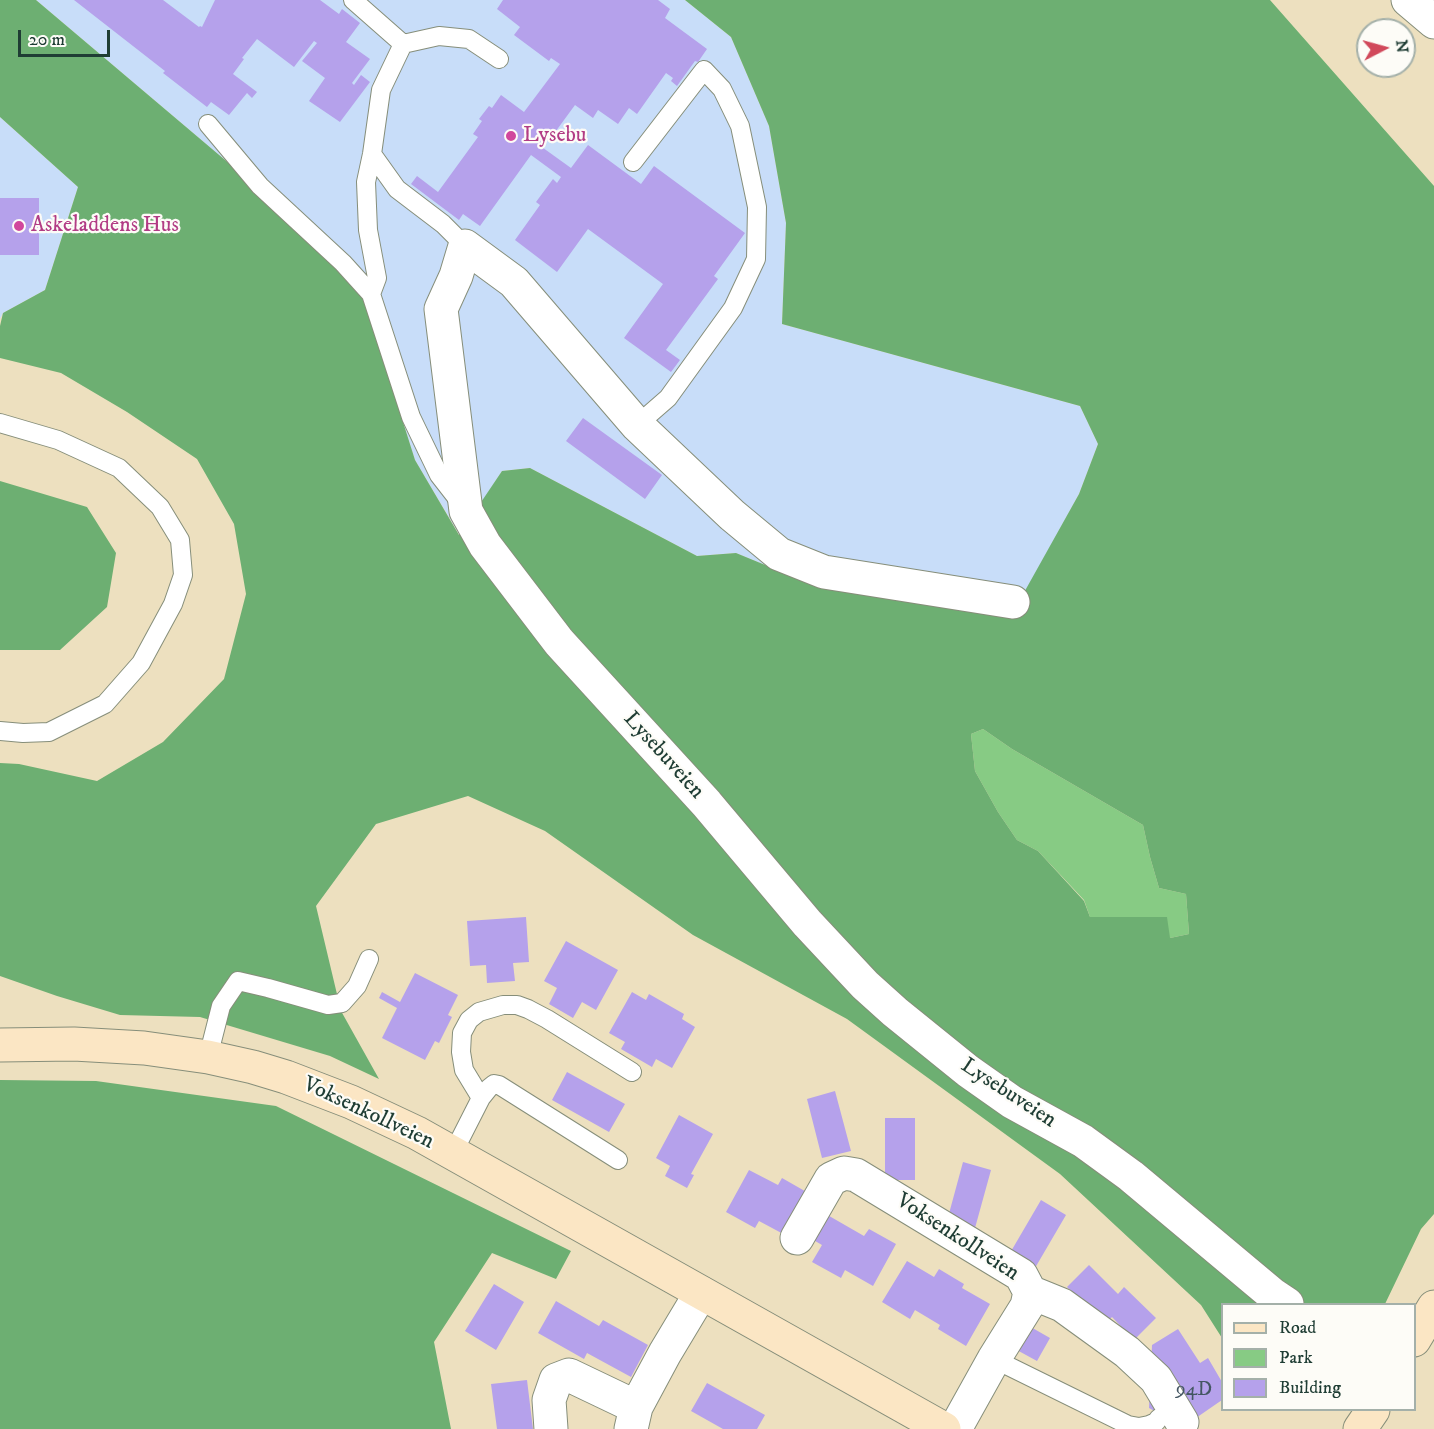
<!DOCTYPE html>
<style>
body{margin:0}
#map{position:relative;width:1434px;height:1429px;overflow:hidden;background:#ede0bf;font-family:"IM FELL DW Pica",serif}
canvas{display:block}
.legend{position:absolute;left:1221px;top:1303px;width:195px;height:108px;box-sizing:border-box;background:#fdfcf7;border:2px solid #a4b0a9;margin:0;padding:8px 10px;list-style:none;font-size:18px;color:#1f3d34}
.legend li{display:flex;align-items:center;gap:12px;height:30px}
.legend b{width:30px;border:2px solid #a4b0a9}
.north{position:absolute;left:1356px;top:18px;width:60px;height:60px;box-sizing:border-box;background:#fdfcf7;border:2px solid #a4b0a9;border-radius:50%;rotate:84deg;font-size:16px;font-weight:700;line-height:24px;text-align:center;color:#1f3d34}
.north::after{content:'';display:block;margin:auto;width:21px;height:27px;background:#d1495b;clip-path:polygon(50% 0,100% 100%,50% 72%,0 100%)}
.scale{position:absolute;left:18px;top:30px;width:92px;height:27px;box-sizing:border-box;border:3px solid #1f3d34;border-top:0;padding-left:8px;font-size:18px;line-height:21px;white-space:nowrap;color:#1f3d34;-webkit-text-stroke:4px #fdfcf7;paint-order:stroke}
</style>
<div id="map">
<canvas width="1434" height="1429"></canvas>
<ul class="legend">
<li><b style="height:8px;background:#fbe6c4"></b>Road</li>
<li><b style="height:16px;background:#87cb84"></b>Park</li>
<li><b style="height:16px;background:#b5a1eb"></b>Building</li>
</ul>
<div class="north">N</div>
<div class="scale">20 m</div>
</div>
<script>
const ctx = document.querySelector('canvas').getContext('2d');
ctx.lineJoin = 'round';
function paint(path, color) {
  ctx.fillStyle = color;
  ctx.fill(path, 'evenodd');
}
function shape(rows) {
  const path = new Path2D();
  for (const r of rows) {
    path.moveTo(r[0], r[1]);
    for (let i = 2; i < r.length; i += 2) path.lineTo(r[i], r[i + 1]);
  }
  return path;
}
function strokePath(path, color, width, dash) {
  ctx.strokeStyle = color;
  ctx.lineWidth = width;
  ctx.lineCap = dash ? 'butt' : 'round';
  ctx.setLineDash(dash || []);
  ctx.stroke(path);
}
function label(font, color, halo, rows, align = 'center') {
  ctx.font = font + ' "IM FELL DW Pica",serif';
  ctx.lineWidth = 4.5;
  ctx.setLineDash([]);
  ctx.textBaseline = 'middle';
  ctx.strokeStyle = halo;
  ctx.fillStyle = color;
  for (const [text, x, y, turn = 0] of rows) {
    ctx.save();
    ctx.translate(x, y);
    ctx.rotate((+turn || 0) * Math.PI / 180);
    ctx.textAlign = isNaN(turn) ? turn : align;
    if (halo) ctx.strokeText(text, 0, 0);
    ctx.fillText(text, 0, 0);
    ctx.restore();
  }
}
paint(shape([
 [36,0,685,0,731,37,769,126,786,223,782,324,1080,406,1098,444,1079,494,1013,614,821,588,736,553,697,556,530,468,502,471,460,536,415,460,355,270],
 [0,117,78,187,45,290,3,313,0,319]
]), '#c8ddf9');
paint(shape([
 [983,729,1012,749,1143,825,1150,857,1159,888,1186,894,1189,934,1170,938,1090,917,1084,900,1038,851,1017,840,998,812,975,771,971,734]
]), '#87cb84');
paint(shape([
 [0,0,36,0,355,270,415,460,459,535,502,471,530,468,697,556,736,553,821,588,1012,614,1079,494,1098,444,1080,406,782,324,786,223,769,126,731,37,685,0,1270,0,1434,186,1434,1214,1421,1229,1385,1304,1222,1304,1222,1338,1201,1305,1060,1174,847,1019,693,935,545,831,468,796,376,824,316,906,341,1011,379,1079,330,1056,200,1017,120,1015,57,996,0,976,0,763,19,764,97,781,163,742,224,679,246,594,234,524,197,459,127,412,61,373,0,358,0,326,3,313,45,290,78,187,0,117],
 [983,729,1012,749,1143,825,1150,857,1159,888,1186,894,1189,934,1170,938,1167,917,1090,917,1084,901,1038,851,1017,840,998,812,975,771,971,734],
 [0,481,87,507,116,553,107,607,60,650,0,650],
 [0,1080,96,1081,276,1106,571,1251,556,1279,492,1253,434,1342,451,1429,0,1429]
]), '#6daf72');
paint(shape([
 [74,0,163,0,199,27,200,26,202,27,215,0,320,0,339,14,342,9,360,23,346,42,370,59,352,83,354,85,361,75,370,82,340,122,309,101,325,78,302,61,317,43,314,41,294,67,257,39,242,58,244,59,233,74,257,92,252,98,247,93,229,115,211,102,207,107,163,73,165,71],
 [503,0,658,0,670,9,665,18,707,49,698,62,695,61,677,86,671,81,673,78,666,73,637,114,629,108,618,124,598,110,593,118,575,105,553,135,549,131,539,145,571,168,588,145,641,184,654,166,745,233,714,276,718,279,666,350,680,360,671,372,624,338,663,284,588,229,557,272,515,240,540,205,536,202,553,179,557,183,561,177,531,155,480,226,463,214,459,220,411,184,417,176,438,192,478,137,473,134,482,121,479,119,489,106,492,108,501,95,524,112,560,64,551,58,549,61,514,35,520,27,497,9],
 [0,198,39,198,39,255,0,255],
 [583,418,662,475,645,499,566,441],
 [526,917,529,962,513,963,515,981,487,983,486,965,470,966,467,921],
 [566,941,618,970,596,1010,582,1002,573,1018,549,1004,557,988,544,981],
 [415,973,458,995,448,1015,452,1017,439,1043,435,1041,425,1060,382,1038,397,1008,379,998,382,992,400,1002],
 [632,992,646,1000,649,994,684,1014,682,1019,695,1027,672,1068,656,1059,652,1067,621,1049,625,1042,609,1033],
 [567,1072,625,1104,609,1132,552,1100],
 [835,1091,851,1151,822,1158,807,1099],
 [679,1115,713,1134,691,1174,694,1175,687,1188,665,1176,670,1166,656,1158],
 [885,1118,915,1118,915,1180,885,1180],
 [963,1162,991,1170,975,1228,947,1221],
 [749,1170,778,1185,782,1178,810,1194,787,1236,759,1221,755,1228,726,1212],
 [1041,1200,1066,1215,1035,1268,1010,1253],
 [824,1213,864,1236,869,1229,896,1244,873,1286,845,1270,841,1278,812,1262,822,1245,810,1238],
 [907,1261,934,1277,939,1269,964,1284,962,1288,990,1304,966,1346,938,1329,940,1325,915,1310,910,1319,882,1302],
 [1089,1265,1118,1294,1124,1287,1156,1318,1134,1340,1112,1317,1104,1325,1098,1318,1067,1287],
 [494,1284,524,1302,496,1350,465,1331],
 [556,1301,599,1326,603,1320,648,1345,631,1377,587,1353,584,1359,538,1333],
 [1029,1326,1050,1338,1037,1361,1015,1349],
 [1178,1329,1200,1363,1208,1358,1222,1382,1222,1400,1180,1429,1173,1421,1149,1408,1152,1345],
 [527,1380,533,1429,497,1429,491,1384],
 [707,1383,765,1415,757,1429,723,1429,691,1411]
]), '#b5a1eb');
const lane = shape([
 [353,0,403,44],
 [208,124,260,186,343,263,371,294],
 [372,154,397,189,443,224,465,246],
 [633,162,704,70,722,89,740,126,757,207,756,259,733,308,668,398,637,425],
 [0,423,58,440,119,468,160,507,180,540,183,575,173,604,141,663,105,704,49,732,23,733,0,731],
 [460,502,439,475,411,417,371,294,377,278,368,230,366,182,372,154,381,90,403,44,439,36,469,39,499,59],
 [208,1057,221,1006,238,981,268,988,328,1005,342,1003,357,986,369,959],
 [481,1098,464,1070,461,1052,462,1033,469,1020,479,1012,503,1005,517,1005,528,1009,547,1019,632,1072],
 [453,1153,481,1098,489,1088,494,1084,499,1085,618,1160],
 [994,1359,1128,1425,1139,1427,1149,1425,1156,1422,1159,1418]
]);
const street = shape([
 [1408,0,1434,22],
 [1013,602,824,572,779,554,732,515,637,425,514,282,465,246,456,276,441,309,466,511,485,545,559,642,707,804,808,924,865,985,895,1012,968,1071,1012,1102,1083,1141,1131,1176,1272,1294,1287,1304],
 [797,1238,831,1179,844,1173,856,1175,1021,1275,1030,1292,1027,1306,994,1359,955,1429],
 [1030,1292,1062,1305,1127,1352,1156,1379,1182,1422],
 [551,1429,549,1400,556,1380,569,1375,636,1407],
 [631,1429,636,1407,665,1353,701,1293]
]);
const secondary = shape([
 [0,1045,74,1044,144,1048,208,1057,253,1067,286,1077,351,1102,417,1133,944,1429],
 [1414,1340,1434,1307],
 [1360,1429,1373,1410]
]);
strokePath(lane, '#868e7a', 20);
strokePath(street, '#868e7a', 35);
strokePath(secondary, '#868e7a', 35);
strokePath(lane, '#fff', 18);
strokePath(street, '#fff', 33);
strokePath(secondary, '#fbe6c4', 33);
for (const [x, y, r, color] of [
 [511,136,6,"#d1479c"],
 [19,226,6,"#d1479c"]
]) {
  const dot = new Path2D();
  dot.arc(x, y, r, 0, 2 * Math.PI);
  ctx.fillStyle = color;
  ctx.fill(dot);
  strokePath(dot, '#fdfcf7', 2);
}
label('20px', '#445662', null, [
 ["94D",1194,1391]
]);
label('22px', '#b23c85', '#fdfcf7', [
 ["Lysebu",523,136],
 ["Askeladdens Hus",31,226]
], 'left');
label('22px', '#1f3d34', '#fdfcf7', [
 ["Lysebuveien",663,756,48],
 ["Lysebuveien",1008,1094,33],
 ["Voksenkollveien",368,1114,25],
 ["Voksenkollveien",957,1238,33]
]);
</script>
